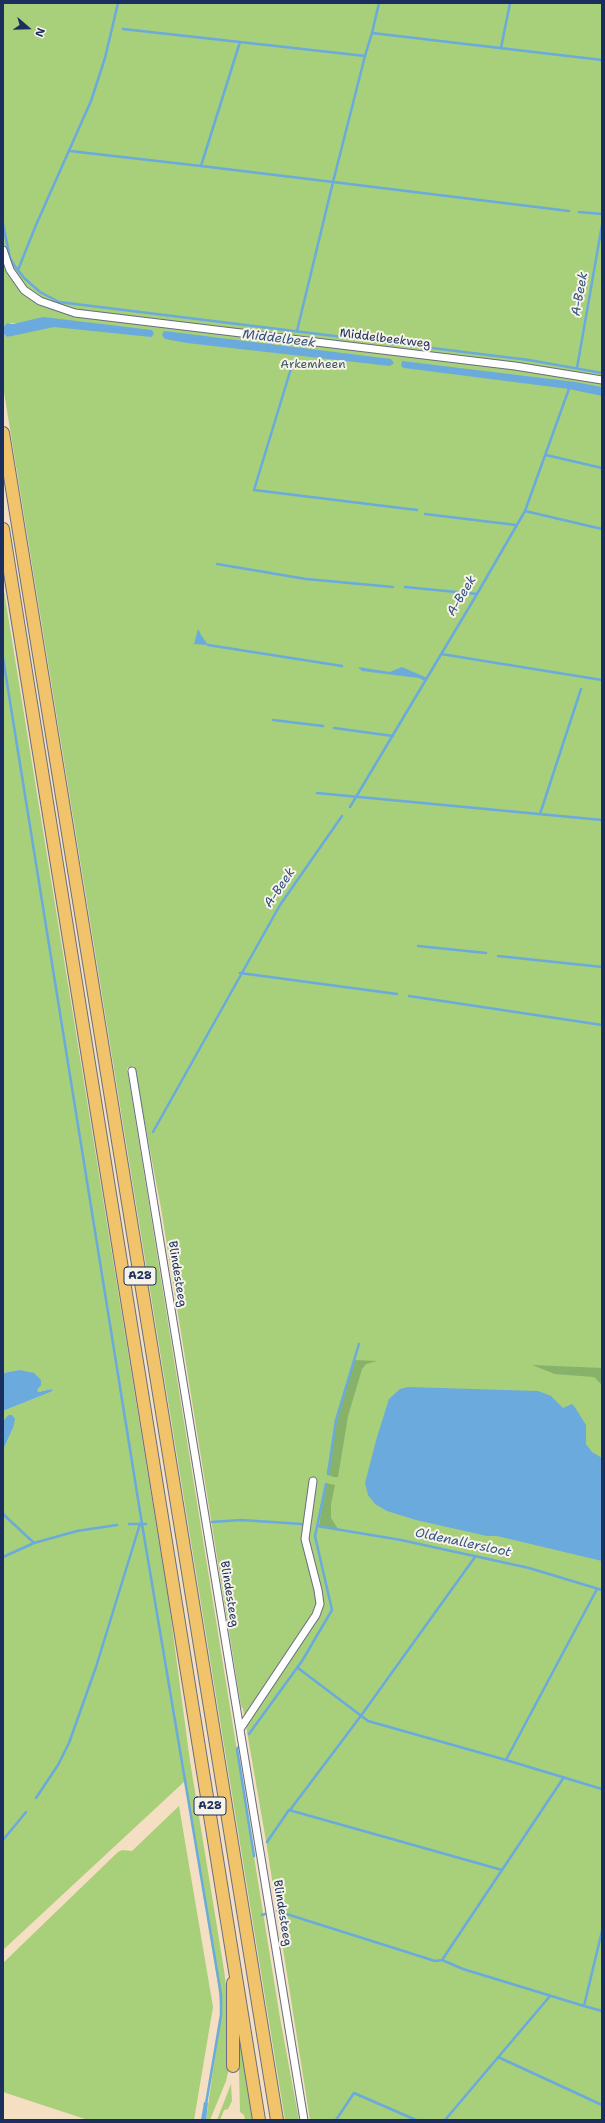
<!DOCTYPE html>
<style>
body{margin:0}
#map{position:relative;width:605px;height:2123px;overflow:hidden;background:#f4dfc2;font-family:"Shantell Sans",sans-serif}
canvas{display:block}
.frame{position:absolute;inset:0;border:4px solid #1b2f5e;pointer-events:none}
.north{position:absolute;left:8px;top:8px;width:40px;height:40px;-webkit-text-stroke:3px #f7f3e8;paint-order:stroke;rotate:110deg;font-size:11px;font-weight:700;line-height:16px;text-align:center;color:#1b2f5e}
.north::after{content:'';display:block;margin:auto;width:14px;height:18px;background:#1b2f5e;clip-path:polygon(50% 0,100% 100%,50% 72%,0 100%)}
</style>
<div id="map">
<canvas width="605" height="2123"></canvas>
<div class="frame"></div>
<div class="north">N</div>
</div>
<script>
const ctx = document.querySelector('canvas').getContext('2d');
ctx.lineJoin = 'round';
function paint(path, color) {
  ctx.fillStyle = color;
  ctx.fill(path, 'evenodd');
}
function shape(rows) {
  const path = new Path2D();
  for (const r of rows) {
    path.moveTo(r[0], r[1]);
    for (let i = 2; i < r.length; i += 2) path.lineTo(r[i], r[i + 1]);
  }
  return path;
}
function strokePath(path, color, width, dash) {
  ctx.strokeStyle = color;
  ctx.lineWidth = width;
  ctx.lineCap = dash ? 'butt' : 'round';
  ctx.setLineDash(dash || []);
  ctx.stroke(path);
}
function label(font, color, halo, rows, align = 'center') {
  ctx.font = font + ' "Shantell Sans",sans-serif';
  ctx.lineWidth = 4;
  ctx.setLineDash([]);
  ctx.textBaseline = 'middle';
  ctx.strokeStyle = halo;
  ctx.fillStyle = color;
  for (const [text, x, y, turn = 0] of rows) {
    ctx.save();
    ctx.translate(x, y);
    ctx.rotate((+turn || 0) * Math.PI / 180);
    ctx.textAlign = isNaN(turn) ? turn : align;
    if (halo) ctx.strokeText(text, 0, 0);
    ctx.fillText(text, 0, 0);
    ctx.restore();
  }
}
paint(shape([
 [3,3,602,3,602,2120,310,2120,266,1841,243,1709,241,1706,161,1208,134,1066,127,1068,280,2018,299,2120,285,2120,3,386,3,329,4,334,7,337,16,334,17,323,7,323,3,327,3,257,7,260,3,240],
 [3,585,169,1604,190,1761,224,1970,228,2001,229,2068,226,2081,210,2120,206,2120,221,2014,218,1984,185,1781,3,1950,3,1450,13,1428,8,1415,3,1421,3,1411,53,1391,51,1389,39,1392,19,1370,3,1373],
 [179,1806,213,2007,194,2120,88,2120,3,2092,3,1963,118,1852,122,1850,132,1851],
 [238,2030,243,2062,252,2120,245,2120,244,2115,240,2112],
 [231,2084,232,2101,228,2109,224,2110,220,2120,217,2120]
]), '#a8cf79');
paint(shape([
 [354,1360,377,1361,366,1364,362,1369,348,1416,338,1477,334,1477,328,1475,327,1472,336,1424],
 [532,1365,602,1368,602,1385,594,1377,555,1374],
 [326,1483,335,1485,331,1504,331,1518,338,1529,319,1526]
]), '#86b269');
paint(shape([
 [43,317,152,330,154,334,151,337,54,327,7,337,4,334,3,327,7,323,13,324],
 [164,331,391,359,394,363,390,366,187,343,165,339,162,335],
 [402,361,575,382,602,387,602,396,569,389,404,368,401,366],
 [198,629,201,635,208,645,194,644],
 [358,667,390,672,402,667,427,678,425,681,419,678,362,671],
 [19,1370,34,1373,41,1380,41,1385,37,1390,39,1392,51,1389,53,1391,3,1411,3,1373],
 [408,1387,538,1391,551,1396,563,1408,572,1404,574,1406,586,1425,586,1444,592,1452,602,1458,602,1561,497,1536,487,1536,416,1520,387,1511,375,1504,368,1495,365,1483,377,1437,389,1399,400,1389],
 [8,1415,12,1415,15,1419,13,1428,3,1450,3,1421],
 [204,2102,208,2103,206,2120,201,2120]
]), '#6aaadd');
strokePath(shape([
 [372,33,379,3],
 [501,48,510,3],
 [365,56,372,33,602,60],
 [70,151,201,166,240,42,123,29],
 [201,166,333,182,365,56,240,42],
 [579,212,602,214],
 [3,224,10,258,14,265,24,278,40,292,59,302,529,360,602,373],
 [18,270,36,225,91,101,105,58,118,3],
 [297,331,333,182,569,211],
 [293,362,254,490,417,510],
 [577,368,602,225],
 [546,455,602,468],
 [525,511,602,529],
 [425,514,516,525],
 [217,564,306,579,393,587],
 [405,587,477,594],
 [208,645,342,666],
 [441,654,602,680],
 [3,658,142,1524,221,1995,221,2015,206,2104],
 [273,720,323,726],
 [334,728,393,736],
 [317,793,602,820],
 [350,807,477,594,525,511,570,386],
 [540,814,581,689],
 [418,946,486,953],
 [498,956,602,967],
 [240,973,397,994],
 [409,996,602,1025],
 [153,1132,280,905,342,816],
 [328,1474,336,1420,359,1344],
 [3,1514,34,1543],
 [212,1522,241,1520,302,1524],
 [129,1524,146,1524],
 [317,1526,401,1540,529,1568,602,1590],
 [3,1557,34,1543,77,1531,117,1525],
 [597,1589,506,1760,602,1789],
 [298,1668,368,1721,506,1760],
 [249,1734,302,1661,332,1610,315,1536,326,1484],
 [239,1747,237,1749,254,1856],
 [36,1798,58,1765,69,1743,96,1667,140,1524],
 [290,1810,360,1717,475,1557],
 [3,1840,26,1812],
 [267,1842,289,1810,502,1870,442,1960],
 [502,1870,564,1777],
 [277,1911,435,1961,442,1960,463,1969,584,2006,602,1931],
 [262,1915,265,1914],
 [584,2006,602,2011],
 [498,2057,602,2105],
 [336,2120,354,2093,416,2120],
 [445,2120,550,1996]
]), '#6aaadd', 2.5);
const minor = shape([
 [3,250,10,270,24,290,40,301,75,313,515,366,602,380],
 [132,1071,304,2120],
 [240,1729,316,1615,320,1604,318,1590,305,1539,313,1481]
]);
const motorway = shape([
 [3,433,277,2120],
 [3,529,259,2120],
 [233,1983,233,2066]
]);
strokePath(minor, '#676d81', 9);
strokePath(motorway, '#676d81', 14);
strokePath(minor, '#fff', 7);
strokePath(motorway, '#f1c36a', 12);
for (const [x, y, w] of [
 [140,1276,32],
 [210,1806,32]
]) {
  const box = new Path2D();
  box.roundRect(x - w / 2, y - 9, w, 18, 3);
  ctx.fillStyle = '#f7f3e8';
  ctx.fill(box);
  strokePath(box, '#1b2f5e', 1);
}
label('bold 11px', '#1b2f5e', null, [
 ["A28",140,1276],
 ["A28",210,1806]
]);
label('12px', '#1b2f5e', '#f7f3e8', [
 ["Middelbeekweg",385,339,7],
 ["Blindesteeg",177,1274,81],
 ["Blindesteeg",229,1594,81],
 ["Blindesteeg",282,1913,81]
]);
label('12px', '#3e5765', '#f7f3e8', [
 ["Arkemheen",313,365]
]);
label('italic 13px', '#335484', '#f7f3e8', [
 ["A-Beek",580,294,-80],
 ["Middelbeek",279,339,7],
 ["A-Beek",462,596,-59],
 ["A-Beek",280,888,-56],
 ["Oldenallersloot",463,1543,12]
]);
</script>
